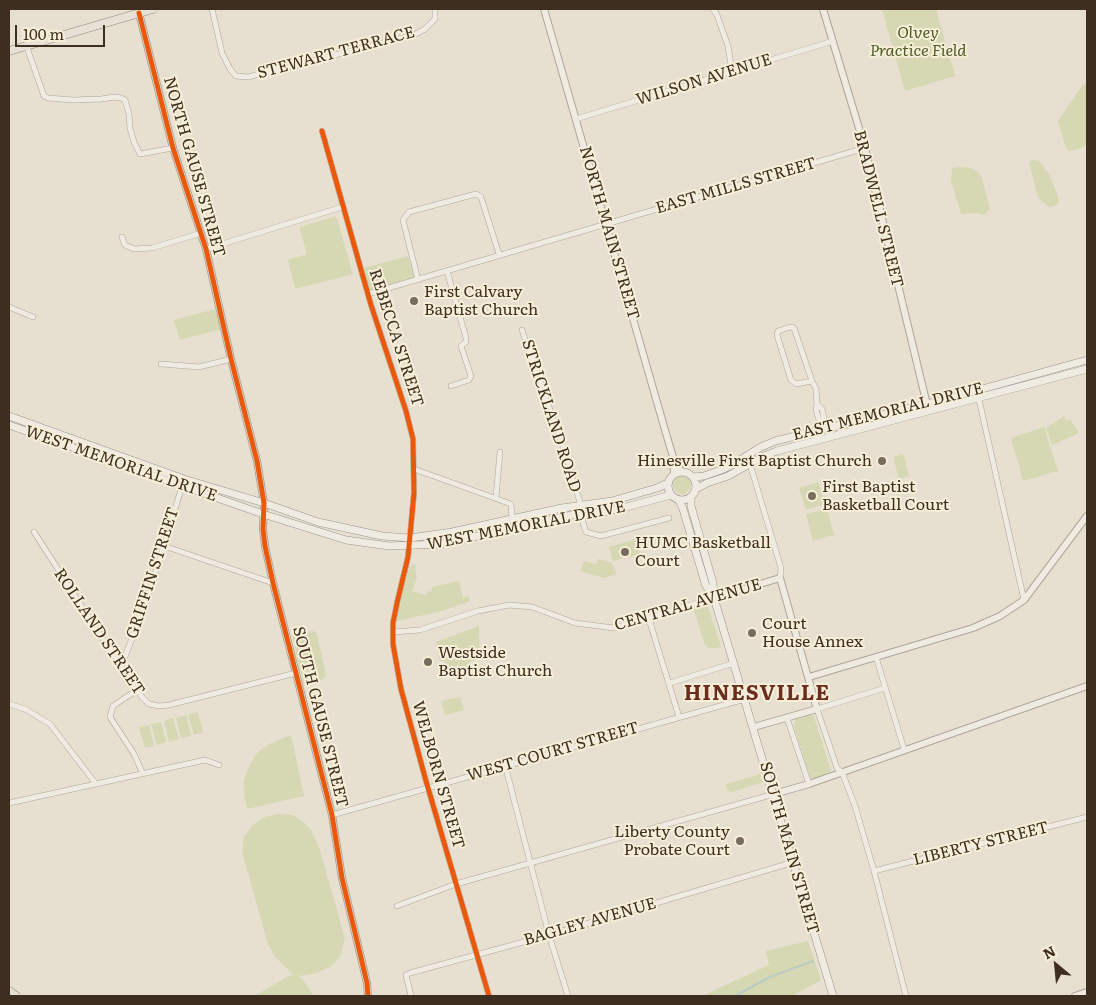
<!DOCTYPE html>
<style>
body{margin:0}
#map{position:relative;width:1096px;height:1005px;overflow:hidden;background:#e7e0d1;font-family:Literata,serif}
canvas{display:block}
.frame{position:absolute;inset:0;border:10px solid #3d2e20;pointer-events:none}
.north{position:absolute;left:1031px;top:940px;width:50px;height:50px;-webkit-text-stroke:4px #f7eed8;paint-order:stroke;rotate:332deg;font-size:14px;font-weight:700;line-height:20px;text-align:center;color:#3d2e20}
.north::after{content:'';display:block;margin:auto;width:18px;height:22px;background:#3d2e20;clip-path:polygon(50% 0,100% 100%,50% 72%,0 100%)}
.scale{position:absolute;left:15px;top:25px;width:90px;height:22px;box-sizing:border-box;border:2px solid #3d2e20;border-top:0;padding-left:6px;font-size:15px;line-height:18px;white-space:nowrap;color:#3d2e20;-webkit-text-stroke:4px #f7eed8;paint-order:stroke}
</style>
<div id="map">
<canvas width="1096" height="1005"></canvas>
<div class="frame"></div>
<div class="north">N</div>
<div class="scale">100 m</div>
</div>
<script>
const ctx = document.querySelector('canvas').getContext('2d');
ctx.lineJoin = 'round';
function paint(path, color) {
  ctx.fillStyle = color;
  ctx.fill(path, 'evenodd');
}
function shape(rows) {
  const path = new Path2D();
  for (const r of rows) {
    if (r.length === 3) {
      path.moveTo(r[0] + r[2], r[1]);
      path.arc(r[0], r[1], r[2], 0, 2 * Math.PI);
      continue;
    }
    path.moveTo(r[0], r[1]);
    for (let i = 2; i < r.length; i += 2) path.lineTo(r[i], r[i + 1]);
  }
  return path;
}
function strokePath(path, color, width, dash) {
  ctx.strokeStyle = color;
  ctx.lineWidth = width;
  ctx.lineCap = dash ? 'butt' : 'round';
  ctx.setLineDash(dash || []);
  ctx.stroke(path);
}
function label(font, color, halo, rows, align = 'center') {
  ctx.font = font + ' Literata,serif';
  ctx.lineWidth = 4;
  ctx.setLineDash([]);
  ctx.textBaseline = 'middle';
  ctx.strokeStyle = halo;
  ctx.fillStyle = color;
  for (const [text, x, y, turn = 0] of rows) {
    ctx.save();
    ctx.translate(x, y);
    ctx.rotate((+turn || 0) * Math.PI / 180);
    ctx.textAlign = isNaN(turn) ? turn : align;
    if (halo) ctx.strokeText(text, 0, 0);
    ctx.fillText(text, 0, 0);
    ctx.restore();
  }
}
paint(shape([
 [882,9,936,9,955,76,905,91],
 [1087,82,1087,145,1078,149,1070,151,1066,148,1058,121,1081,87],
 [1033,160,1039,161,1049,174,1059,199,1059,202,1056,205,1050,207,1042,202,1038,197,1029,162],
 [961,167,971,168,978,172,982,178,990,209,985,215,976,213,961,214,951,181,952,168],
 [336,216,353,274,295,289,288,260,307,254,299,227],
 [408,256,415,278,370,291,364,268],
 [215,309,221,329,180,340,174,320],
 [1064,416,1067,421,1070,419,1079,433,1052,445,1046,428],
 [1044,427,1058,471,1023,481,1011,438],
 [903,454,909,476,899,479,893,457],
 [682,485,9],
 [818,482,825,504,806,510,799,488],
 [827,509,834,535,813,541,806,514],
 [642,534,646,547,639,550,640,554,613,561,609,547,635,539,635,536],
 [598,559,612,563,617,574,604,578,581,571,584,561,596,564],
 [417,564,415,569,417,577,412,591,426,595,427,591,431,592,432,587,459,581,463,598,469,596,470,601,442,611,397,621,400,601,410,566],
 [707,604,721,647,718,648,708,648,704,643,693,608],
 [479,626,480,659,469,662,470,669,442,675,442,669,445,668,444,661,440,661,436,642],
 [314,631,317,634,326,676,322,680,303,684,292,636],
 [460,697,464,710,445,715,441,701],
 [198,712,203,732,194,735,188,714],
 [811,714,814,717,831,771,829,773,813,779,810,777,794,727,795,719],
 [186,715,191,736,181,738,176,718],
 [173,718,179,739,169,742,164,721],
 [161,722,166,742,157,745,151,724],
 [149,725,154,746,145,748,139,727],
 [291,735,304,796,247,809,244,796,244,780,250,765,257,753,269,744],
 [760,774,763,782,729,793,726,784],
 [280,814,292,815,304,822,312,832,320,850,345,939,340,957,330,967,313,974,298,976,302,978,314,996,254,996,291,975,295,976,275,957,268,944,242,852,244,836,255,823,267,816],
 [808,941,821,980,792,996,702,996,769,965,766,951]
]), '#d6d7b3');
strokePath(shape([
 [735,996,770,977,813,961]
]), '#bcccc2', 2);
const minor = shape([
 [212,9,222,53,230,69,236,76,248,77,414,35,425,29,435,19,435,9],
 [713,9,717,15,728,46,732,72],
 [26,45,44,96,48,98,73,100,101,99,115,97,121,98,125,100,129,114,130,128,134,142,140,154,173,148],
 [576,119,833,41],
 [322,131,371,305,406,411,413,439,414,493,408,557,397,603,393,623,393,644,401,689,426,781,489,996],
 [122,237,125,245,134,249,152,248,201,233],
 [206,249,342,207],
 [447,271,466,338,466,342,461,346,471,376,469,380,451,386],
 [418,280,403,220,409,212,476,194,481,197,499,254],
 [368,294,865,148],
 [9,307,33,317],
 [522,330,567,458,581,506,583,523,586,532,601,536,669,518],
 [161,364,199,367,231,359],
 [812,381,794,328,790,327,778,331,777,335,791,380,796,384,812,381,816,389,817,404,816,410,819,420,822,424],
 [978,395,1024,600],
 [817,404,822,409,824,419,823,424],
 [750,464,781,568,780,578],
 [414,469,511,504,512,519],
 [496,497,500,452],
 [34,532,121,667,142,697,149,704,159,706,169,705,296,673],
 [164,546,273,583],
 [649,619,679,717],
 [393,632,420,630,478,611,509,605,532,607,575,623,614,628,714,598],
 [876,657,904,749],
 [121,667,148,597,183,483],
 [670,683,734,663],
 [885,688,817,709,837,768,842,772,855,806,874,871,906,996],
 [137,690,113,706,110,717,134,754,143,774],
 [9,704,25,709,50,724,96,784],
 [787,718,809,784],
 [505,765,549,935,568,996],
 [9,803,205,760,219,765],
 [332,815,745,699],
 [874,871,1087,817],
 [397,906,456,884,774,794],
 [411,996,406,975,410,973,549,935,794,862]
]);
const tertiary = shape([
 [544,9,665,430,673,457,681,472],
 [823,9,865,148,928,409],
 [139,13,173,148,206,249,231,359,257,461,264,503,263,529,265,546,273,583,332,815,342,878,367,983,368,996],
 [673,458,674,474],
 [714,598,780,578,817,709,754,727],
 [809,677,973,628,1000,616,1024,600,1087,516],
 [774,794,809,784,1087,686],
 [1075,996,1087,992]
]);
const secondary = shape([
 [9,416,184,479,264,503,318,522,382,536,410,538,452,532,562,508,612,501,657,488,668,483],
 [9,425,263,514,346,540,389,546,442,544,581,513,602,512,619,509,671,495],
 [682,486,14],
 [693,477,704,476,721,470,732,465,761,447,775,441,935,402,1087,360],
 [696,489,707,483,728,476,764,456,777,451,1087,369],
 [691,498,691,506,713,583,714,598,833,996],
 [679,500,683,509,706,586,713,596]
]);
const primary = shape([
 [9,51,153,9],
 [9,991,16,996]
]);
strokePath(minor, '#ada599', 6);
strokePath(tertiary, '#ada599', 8);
strokePath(secondary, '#9c958a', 8);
strokePath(primary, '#928b80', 9);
strokePath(minor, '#efebe3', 5);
strokePath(tertiary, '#efebe3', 6);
strokePath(secondary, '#efebe3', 7);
strokePath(primary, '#e6e1d4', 8);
strokePath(shape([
 [139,13,173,148,206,249,231,359,257,461,264,503,263,529,265,546,273,583,332,815,342,878,367,983,368,996],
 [322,131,371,305,406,411,413,439,414,493,408,557,397,603,393,623,393,644,401,689,426,781,489,996]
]), '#e8590c', 5);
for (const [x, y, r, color] of [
 [414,301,5,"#786c5e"],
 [882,461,5,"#786c5e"],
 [812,496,5,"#786c5e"],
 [625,552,5,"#786c5e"],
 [752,633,5,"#786c5e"],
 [428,662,5,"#786c5e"],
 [740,841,5,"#786c5e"]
]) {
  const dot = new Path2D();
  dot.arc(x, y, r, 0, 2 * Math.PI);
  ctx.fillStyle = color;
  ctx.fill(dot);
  strokePath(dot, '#f7eed8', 2);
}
label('italic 16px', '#4d5a26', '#f7eed8', [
 ["Olvey",918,33],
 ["Practice Field",918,51]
]);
label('16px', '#3d2e20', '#f7eed8', [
 ["STEWART TERRACE",336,53,-15],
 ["WILSON AVENUE",704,80,-17],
 ["NORTH GAUSE STREET",194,167,74],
 ["EAST MILLS STREET",736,186,-16],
 ["BRADWELL STREET",878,209,76],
 ["NORTH MAIN STREET",609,233,74],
 ["REBECCA STREET",396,338,72],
 ["EAST MEMORIAL DRIVE",888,412,-14],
 ["STRICKLAND ROAD",551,416,72],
 ["WEST MEMORIAL DRIVE",121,464,19],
 ["WEST MEMORIAL DRIVE",526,526,-11],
 ["GRIFFIN STREET",153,573,-72],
 ["CENTRAL AVENUE",688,605,-16],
 ["ROLLAND STREET",99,632,56],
 ["SOUTH GAUSE STREET",320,717,76],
 ["WEST COURT STREET",553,752,-16],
 ["WELBORN STREET",438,775,74],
 ["LIBERTY STREET",981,844,-14],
 ["SOUTH MAIN STREET",789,848,74],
 ["BAGLEY AVENUE",590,922,-16]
]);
label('16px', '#3d2e20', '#f7eed8', [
 ["First Calvary",424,292],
 ["Baptist Church",424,310],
 ["Hinesville First Baptist Church",872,461,"right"],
 ["First Baptist",822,487],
 ["Basketball Court",822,505],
 ["HUMC Basketball",635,543],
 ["Court",635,561],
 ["Court",762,624],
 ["House Annex",762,642],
 ["Westside",438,653],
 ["Baptist Church",438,671],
 ["Liberty County",730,832,"right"],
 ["Probate Court",730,850,"right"]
], 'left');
ctx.letterSpacing = '1px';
label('bold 21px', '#6b2e1e', '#f7eed8', [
 ["HINESVILLE",757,694]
]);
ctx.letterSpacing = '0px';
</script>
